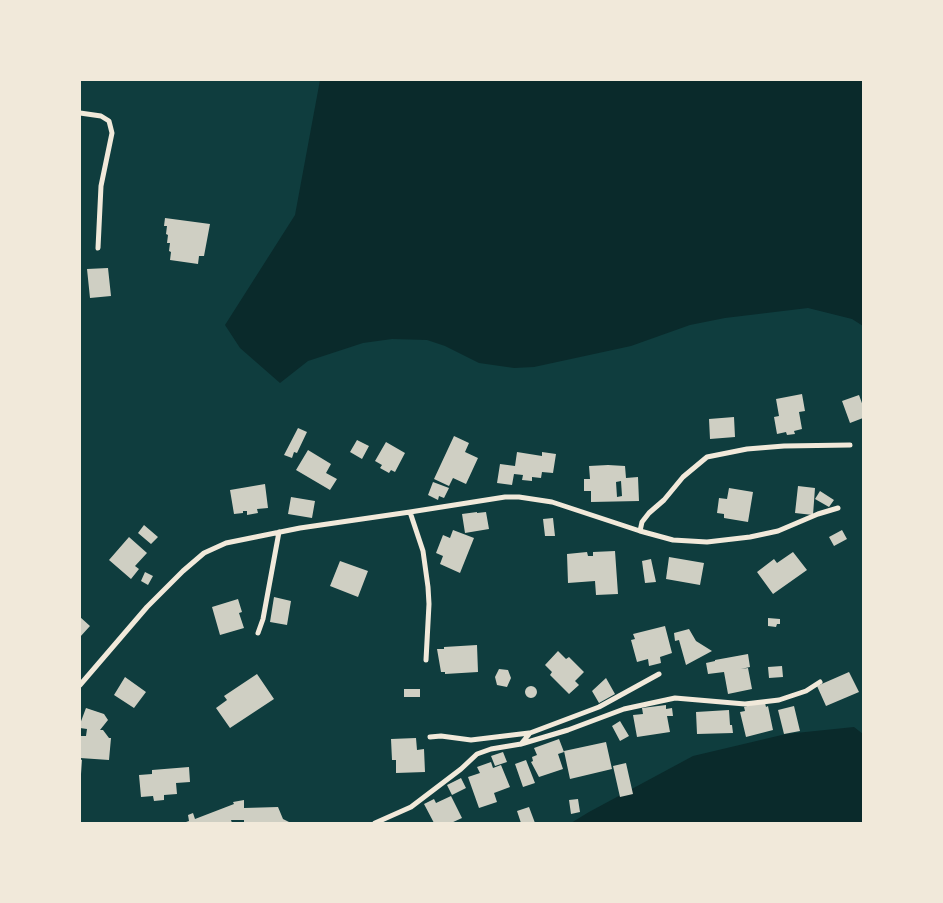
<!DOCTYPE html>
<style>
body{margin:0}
#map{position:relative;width:943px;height:903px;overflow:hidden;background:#0f3d3e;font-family:"Work Sans",sans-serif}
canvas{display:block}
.frame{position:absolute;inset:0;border:81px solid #f1e9da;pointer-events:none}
</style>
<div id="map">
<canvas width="943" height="903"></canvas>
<div class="frame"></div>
</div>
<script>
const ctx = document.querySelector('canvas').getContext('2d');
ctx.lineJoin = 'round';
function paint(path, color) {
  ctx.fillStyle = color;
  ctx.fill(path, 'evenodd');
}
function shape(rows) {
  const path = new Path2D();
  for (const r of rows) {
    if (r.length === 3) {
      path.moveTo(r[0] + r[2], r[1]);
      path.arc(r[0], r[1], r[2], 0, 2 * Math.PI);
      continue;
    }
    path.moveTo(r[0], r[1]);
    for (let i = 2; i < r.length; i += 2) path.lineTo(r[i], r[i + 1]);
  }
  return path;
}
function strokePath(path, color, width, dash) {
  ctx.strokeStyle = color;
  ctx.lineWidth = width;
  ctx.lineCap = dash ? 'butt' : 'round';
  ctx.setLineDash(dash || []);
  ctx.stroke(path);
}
paint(shape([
 [320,80,863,80,863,326,852,319,808,308,725,318,690,325,631,346,534,367,514,368,479,363,445,346,427,340,392,339,363,343,308,361,280,383,240,348,225,325,295,215],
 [854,727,863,734,863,823,571,823,589,812,693,756,786,734]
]), '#0a2a2b');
paint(shape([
 [165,218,210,224,204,256,199,256,198,264,170,260,171,252,169,251,170,243,167,243,168,235,166,234,167,226,164,226],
 [108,268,111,296,90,298,87,269],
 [802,394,805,411,799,412,802,429,794,431,795,434,787,435,786,432,777,434,774,417,779,416,776,399],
 [859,395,863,406,863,418,850,423,842,401],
 [734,417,735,437,710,439,709,419],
 [298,428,307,432,297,453,294,452,292,458,284,455],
 [454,436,469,443,465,452,478,458,466,484,453,478,449,486,434,479],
 [357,440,369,446,362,459,350,452],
 [386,442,405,453,395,472,391,470,389,473,380,468,382,465,375,461],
 [308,450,331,464,326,473,337,479,330,490,296,470],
 [517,452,542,456,542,452,556,454,553,473,542,472,541,478,532,477,532,481,522,480,523,475,514,474,512,485,497,483,500,464,515,466],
 [608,465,625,466,626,478,638,477,639,501,591,502,591,491,584,491,584,479,590,479,589,466],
 [621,481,622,496,617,497,616,482],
 [433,482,449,488,444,498,439,496,438,500,428,495],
 [265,484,268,508,257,509,258,513,247,515,247,511,243,511,243,513,234,514,230,490],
 [798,486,815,488,813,515,795,513],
 [729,488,753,492,748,522,724,518,724,514,717,513,719,498,727,499],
 [820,491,834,500,829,507,815,499],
 [291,497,315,501,312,518,288,514],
 [477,512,477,513,486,512,489,529,465,533,462,514],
 [553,518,555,536,545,536,543,519],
 [144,525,158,537,151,544,138,533],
 [453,530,474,538,460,573,440,564,443,556,436,553,443,535,450,538],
 [842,530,847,539,834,546,829,537],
 [129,537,147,553,135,566,139,569,131,579,109,560],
 [615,551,618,594,596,595,595,581,568,583,567,554,587,552,588,556,593,556,593,552],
 [793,552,807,570,773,594,757,572,774,559,777,563],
 [669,557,704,563,700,585,666,579],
 [651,559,656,582,645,583,642,561],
 [340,561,368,571,358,597,330,586],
 [145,572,153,576,148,585,141,581],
 [274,597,291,601,287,625,270,622],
 [238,599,242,612,239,613,244,628,220,635,212,607],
 [80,617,90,626,80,637],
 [768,618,780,619,780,624,777,624,776,627,768,626],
 [665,626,672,653,660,657,661,663,649,666,648,659,637,662,631,640,635,639,633,634],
 [689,629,696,641,712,651,686,665,679,640,675,641,674,633],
 [477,645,478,672,445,674,445,672,441,672,437,649,444,649,444,647],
 [558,651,566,659,569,657,584,672,575,681,579,685,569,694,550,675,552,672,545,665],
 [748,654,750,667,741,669,748,668,752,689,728,694,724,672,708,674,706,663,715,661,715,660],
 [782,666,783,677,769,678,768,667],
 [499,669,508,670,511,678,507,687,497,685,495,677],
 [849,672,859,692,826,706,817,686],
 [257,674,274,699,230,728,216,708,227,700,224,696],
 [125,677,146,692,134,708,114,695],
 [606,678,615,694,599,703,592,691],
 [531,692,6],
 [404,689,420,689,420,697,404,697],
 [761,702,765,703,766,707,768,706,773,730,746,737,740,712,745,711,744,707],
 [666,705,666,709,672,708,673,716,667,716,670,732,637,737,633,715,643,714,642,708],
 [794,706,800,731,784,734,778,710],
 [86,708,104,714,108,720,100,730,103,730,109,738,111,738,109,760,80,758,80,736,86,736,87,729,80,728,80,724],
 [729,710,730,725,732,725,733,733,697,734,696,712],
 [620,721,629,736,620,741,612,726],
 [416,738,417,750,424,749,425,772,396,773,396,760,392,760,391,739],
 [559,739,564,752,558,754,563,769,539,777,531,762,533,761,532,757,537,755,534,748],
 [606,742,612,769,570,779,564,751],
 [503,752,507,762,495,766,491,756],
 [80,759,82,760,81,774,80,774],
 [526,760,535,783,523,787,515,764],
 [491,762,493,768,501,765,510,787,494,793,497,802,479,808,468,777,480,773,477,767],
 [626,763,633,794,620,797,613,766],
 [189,767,190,782,176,783,177,794,164,795,164,800,154,801,153,796,141,797,139,775,152,774,152,770],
 [461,778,466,788,452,795,447,785],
 [451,796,462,818,451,823,434,823,424,804,434,799,436,803],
 [578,799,580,812,571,814,569,800],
 [244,800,244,808,278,807,283,819,291,823,244,823,244,820,231,820,232,823,183,823,189,821,188,815,193,813,195,819,234,804,233,802],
 [529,807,535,823,521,823,517,811]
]), '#cfcfc3');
strokePath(shape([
 [80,113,101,116,109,121,112,133,101,186,98,248],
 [410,512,423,551,428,587,429,604,426,660],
 [640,531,642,522,649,513,664,500,683,477,707,457,747,449,784,446,850,445],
 [258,633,263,619,279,532],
 [80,685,147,607,183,571,204,553,226,543,300,528,410,512,505,497,519,497,552,502,640,531,673,540,707,542,750,537,778,531,818,514,838,508],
 [430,737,441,736,471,740,529,733],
 [521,744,530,733,599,707,659,674],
 [375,823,411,807,461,769,477,754,491,749,521,744,568,730,624,709,675,698,745,704,779,700,806,691,820,682]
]), '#f1e9da', 5);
</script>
